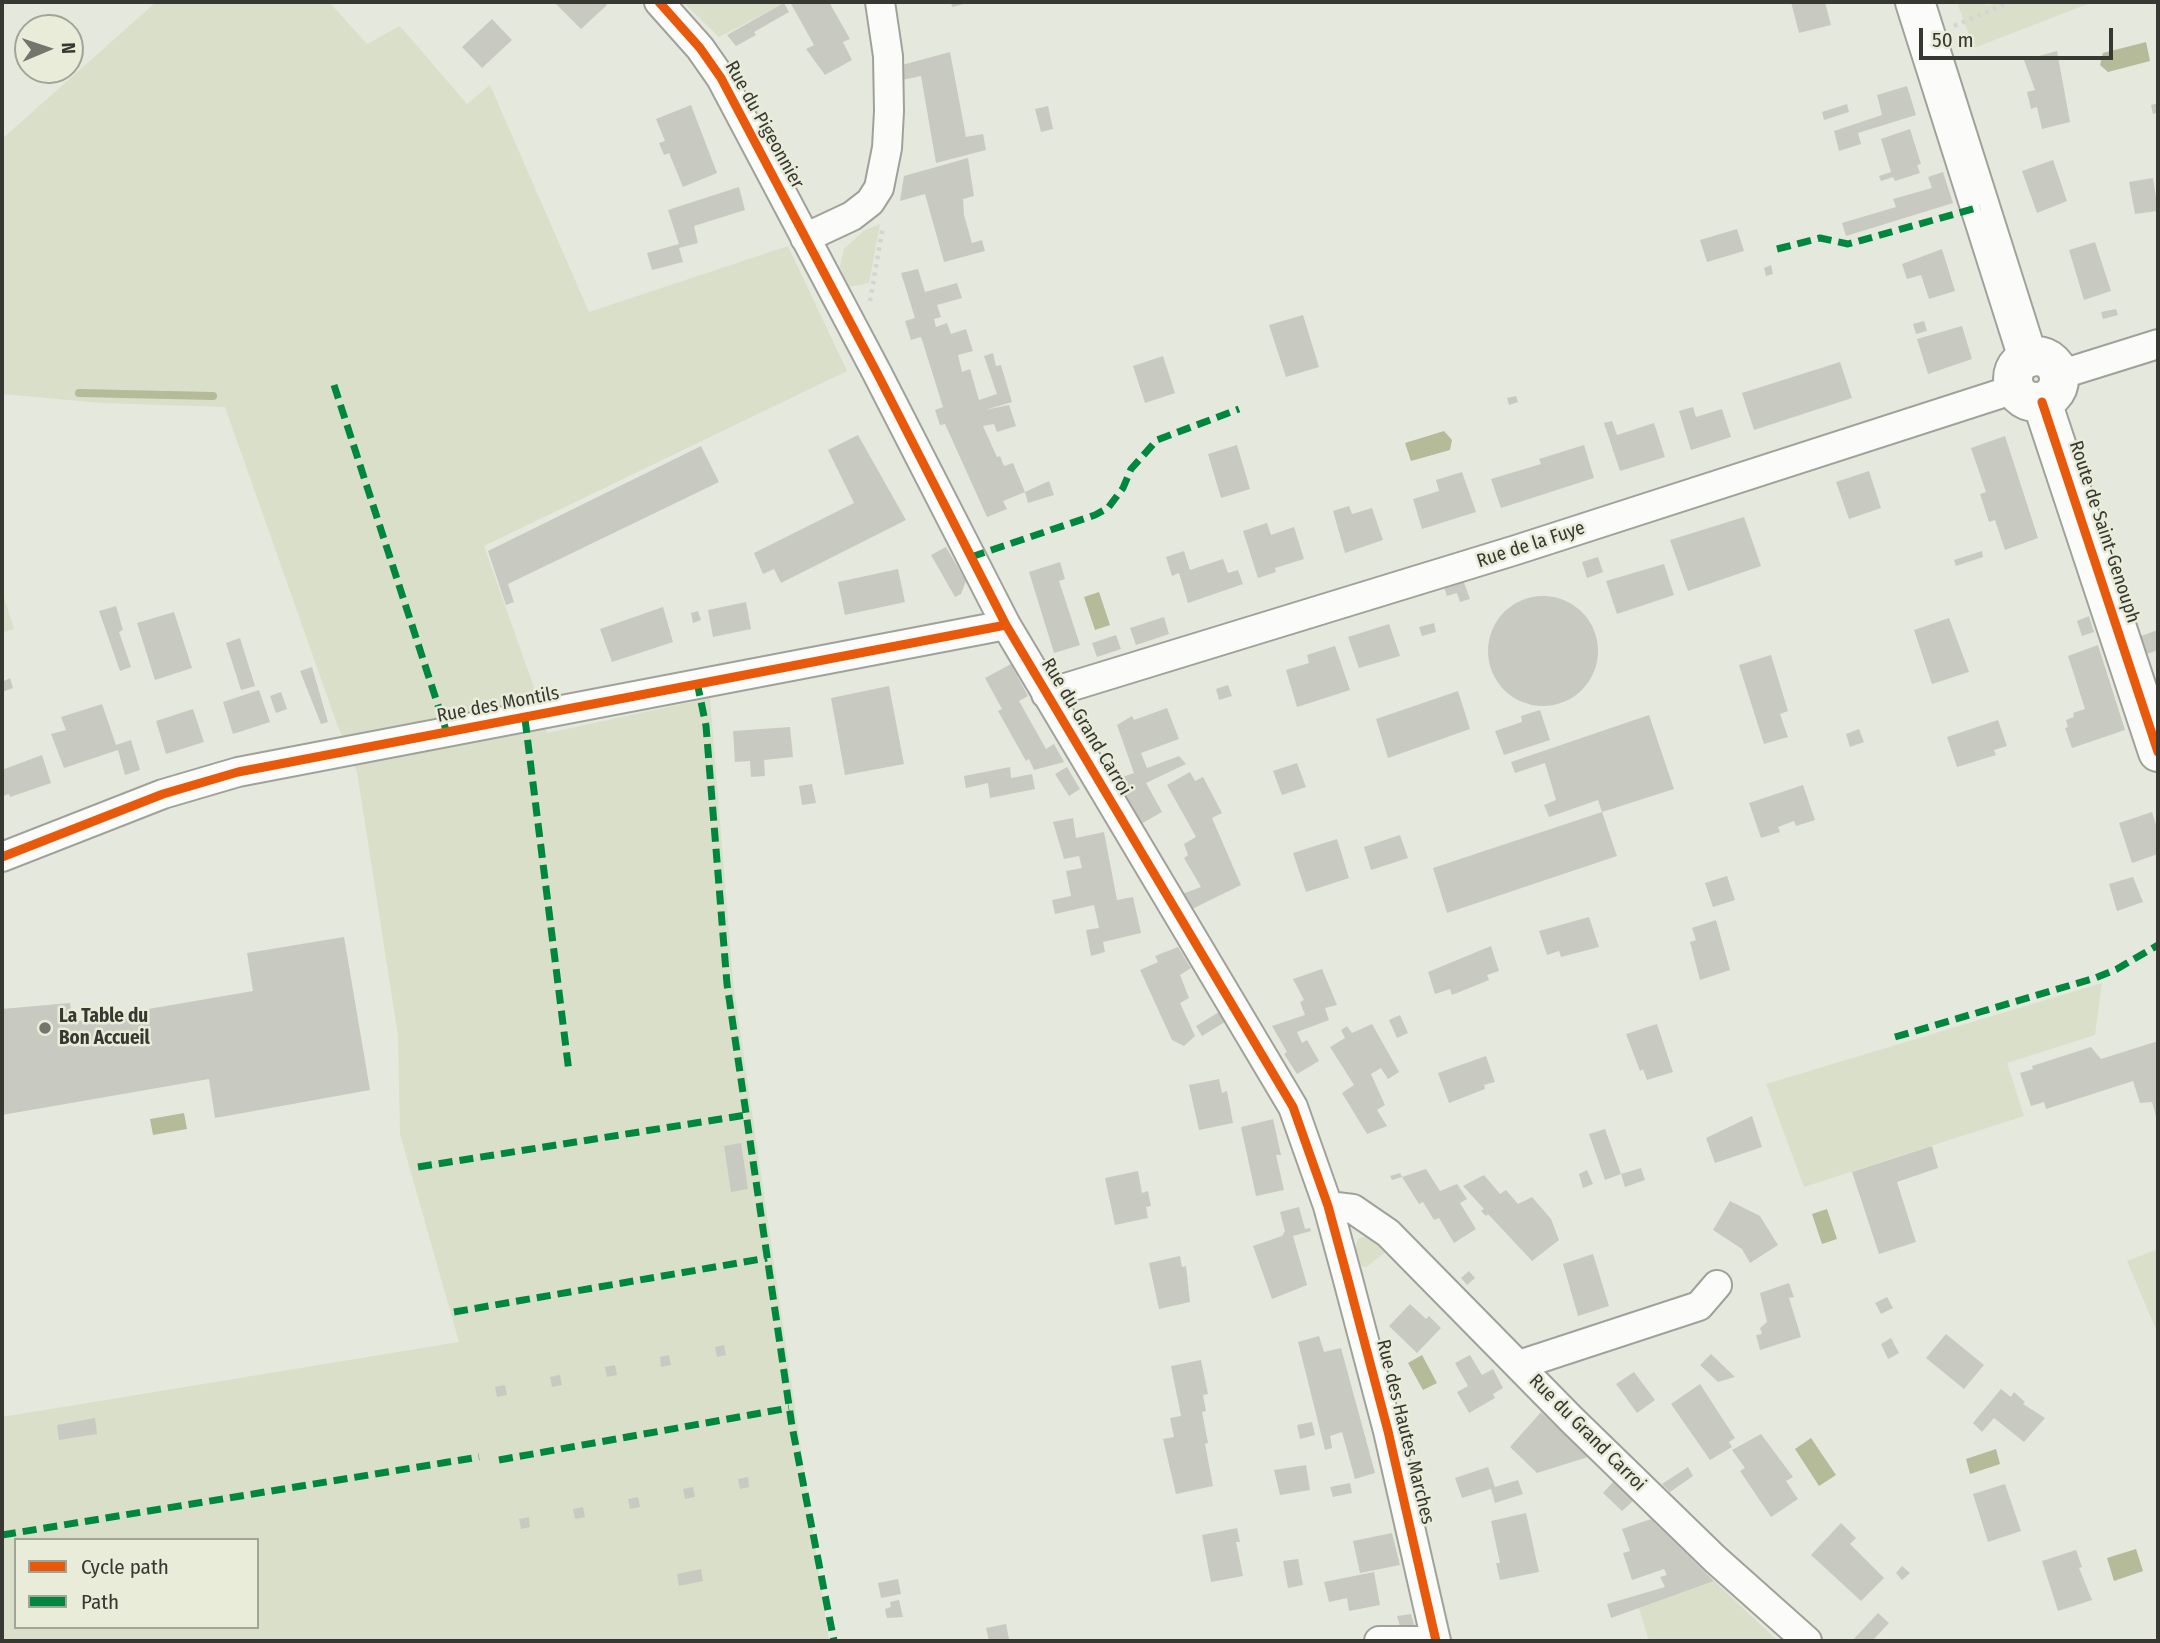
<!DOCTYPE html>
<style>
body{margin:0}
#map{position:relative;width:2160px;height:1643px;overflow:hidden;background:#e5e8dd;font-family:"Fira Sans Condensed",sans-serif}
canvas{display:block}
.frame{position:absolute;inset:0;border:4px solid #373831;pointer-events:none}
.legend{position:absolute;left:14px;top:1538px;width:245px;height:91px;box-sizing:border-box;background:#e8ecd9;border:2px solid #a1a496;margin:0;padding:9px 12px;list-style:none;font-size:21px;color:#373831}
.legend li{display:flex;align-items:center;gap:14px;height:35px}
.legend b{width:35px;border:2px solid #a1a496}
.north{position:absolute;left:14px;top:14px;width:70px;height:70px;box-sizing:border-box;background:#e8ecd9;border:2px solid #a1a496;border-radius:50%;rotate:88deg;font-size:19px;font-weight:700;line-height:28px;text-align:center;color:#373831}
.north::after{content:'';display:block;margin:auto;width:24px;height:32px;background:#74766d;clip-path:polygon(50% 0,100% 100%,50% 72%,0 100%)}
.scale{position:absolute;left:1919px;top:28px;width:194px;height:32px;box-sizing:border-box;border:4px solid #373831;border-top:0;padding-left:9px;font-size:21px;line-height:24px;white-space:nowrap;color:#373831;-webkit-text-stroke:5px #e8ecd9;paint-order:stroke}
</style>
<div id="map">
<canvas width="2160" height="1643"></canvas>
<div class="frame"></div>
<ul class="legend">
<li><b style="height:9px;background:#e8590c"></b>Cycle path</li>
<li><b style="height:9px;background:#00873e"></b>Path</li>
</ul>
<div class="north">N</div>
<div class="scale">50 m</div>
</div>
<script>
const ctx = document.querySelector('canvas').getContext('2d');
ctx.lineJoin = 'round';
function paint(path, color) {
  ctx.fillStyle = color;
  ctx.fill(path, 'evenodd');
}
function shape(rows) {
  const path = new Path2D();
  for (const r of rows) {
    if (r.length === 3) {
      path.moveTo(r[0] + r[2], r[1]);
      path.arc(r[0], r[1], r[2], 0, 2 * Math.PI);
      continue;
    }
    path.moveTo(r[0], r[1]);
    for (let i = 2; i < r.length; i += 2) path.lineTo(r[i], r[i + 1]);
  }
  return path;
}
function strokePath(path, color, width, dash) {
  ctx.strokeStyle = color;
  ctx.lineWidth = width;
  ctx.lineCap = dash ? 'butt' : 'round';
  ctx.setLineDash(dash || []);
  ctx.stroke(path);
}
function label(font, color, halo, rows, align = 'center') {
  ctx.font = font + ' "Fira Sans Condensed",sans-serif';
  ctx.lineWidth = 5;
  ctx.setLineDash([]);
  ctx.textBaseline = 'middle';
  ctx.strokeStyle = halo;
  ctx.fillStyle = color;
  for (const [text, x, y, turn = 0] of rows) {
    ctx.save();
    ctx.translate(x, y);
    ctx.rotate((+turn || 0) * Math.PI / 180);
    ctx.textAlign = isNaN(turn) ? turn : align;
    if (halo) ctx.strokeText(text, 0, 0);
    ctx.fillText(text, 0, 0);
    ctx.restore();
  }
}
paint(shape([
 [156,2,329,2,367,44,400,26,467,104,490,85,589,312,788,246,847,371,484,546,537,696,547,733,710,698,733,982,829,1641,2,1641,2,1417,459,1342,400,1134,398,1036,357,772,338,727,225,407,102,403,2,394,2,139],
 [16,1540,257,1540,257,1627,16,1627],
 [683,2,787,2,719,37],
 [1966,2,1989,5,1998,2,2093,2,1974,48,1958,5],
 [880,224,869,283,848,287,840,267,844,249,865,230],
 [2,591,14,629,2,633],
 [2102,983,2095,1035,2007,1063,2024,1116,1804,1187,1766,1084],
 [1369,1235,1388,1250,1365,1268,1358,1263,1355,1248,1358,1239],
 [2158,1249,2158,1334,2127,1261],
 [1714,1581,1778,1641,1649,1641,1639,1608]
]), '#dadfc9');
paint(shape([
 [2146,42,2150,61,2108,72,2100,65,2103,53],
 [1444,431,1452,440,1450,450,1411,461,1405,443],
 [1099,592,1110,625,1095,630,1084,597],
 [184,1113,187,1129,153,1135,150,1119],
 [1827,1209,1837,1239,1822,1244,1812,1214],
 [1422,1355,1437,1383,1423,1390,1408,1363],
 [1811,1438,1836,1475,1819,1486,1795,1449],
 [1996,1449,2000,1464,1970,1474,1966,1459],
 [2136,1549,2143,1571,2114,1581,2107,1558]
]), '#b5bb98');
strokePath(shape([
 [79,393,213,396]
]), '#b5bb98', 8);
paint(shape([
 [554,2,604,2,607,5,581,29],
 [790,2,829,2,850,39,843,42,852,60,825,75,806,49,814,45],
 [951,2,968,2,968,3,952,7],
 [1791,2,1825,2,1831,25,1799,33],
 [784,3,789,12,754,32,756,35,736,46,727,35],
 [492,19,512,40,482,68,462,47],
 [2057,51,2070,122,2042,129,2037,107,2031,109,2027,92,2035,90,2024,60],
 [950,52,966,137,983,134,986,150,936,163,921,76,902,80,902,65],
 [1907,86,1916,115,1858,133,1861,144,1839,151,1834,131,1882,115,1877,95],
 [2158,103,2158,113,2153,114,2151,105],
 [1847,104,1849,112,1824,120,1822,112],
 [691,105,717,173,683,187,669,153,664,155,659,143,665,141,656,119],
 [1048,106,1053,129,1041,132,1035,109],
 [1910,129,1921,164,1917,165,1920,173,1895,181,1893,177,1881,181,1879,176,1891,172,1881,139],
 [968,158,974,196,963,199,964,215,972,243,982,240,985,251,944,262,925,194,900,201,904,176],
 [2053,160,2067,201,2037,213,2022,171],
 [1943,172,1953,203,1846,236,1842,223,1896,207,1893,199,1932,188,1928,177],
 [2153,178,2158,211,2135,214,2129,182],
 [739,187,745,210,694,226,698,243,679,248,683,262,652,270,647,253,679,244,668,210],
 [1737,229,1744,251,1707,262,1700,240],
 [2095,242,2111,291,2084,300,2069,250],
 [1942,249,1955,291,1929,299,1921,275,1907,279,1902,264],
 [1771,265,1773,274,1766,276,1764,268],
 [918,269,925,292,957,283,962,298,937,305,941,317,934,319,936,327,947,323,951,334,966,329,973,351,958,355,962,372,970,369,979,400,997,394,984,356,993,353,996,366,1001,365,1012,402,985,410,1009,405,1016,426,997,432,994,424,983,426,997,457,1000,456,1004,466,1013,463,1025,492,1049,481,1054,495,1028,503,1025,492,1003,501,1007,509,987,517,945,424,940,425,935,410,943,407,923,343,921,337,911,340,905,321,915,318,901,273],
 [2116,309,2118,315,2103,319,2101,312],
 [1303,315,1319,367,1286,377,1269,325],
 [1924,321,1927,331,1916,334,1913,324],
 [1962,326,1972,359,1928,374,1917,339],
 [1163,356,1175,393,1145,403,1133,366],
 [1840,362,1852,398,1754,430,1742,393],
 [1516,396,1518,402,1509,405,1507,398],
 [1693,407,1696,417,1722,409,1731,437,1691,450,1679,411],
 [1612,421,1617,435,1654,423,1665,457,1620,471,1604,423],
 [858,435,906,520,781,583,774,569,763,574,754,553,854,503,828,450],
 [2005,436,2038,538,2005,550,1995,520,1989,522,1980,494,1986,492,1971,448],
 [1237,445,1250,489,1221,498,1208,454],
 [1584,445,1594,478,1501,508,1491,479,1541,464,1539,459],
 [701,446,719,482,508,584,514,602,506,605,488,551],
 [1869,471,1881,508,1849,519,1836,482],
 [1462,472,1476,512,1422,529,1413,499,1439,491,1436,480],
 [1349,506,1352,514,1372,508,1383,540,1345,553,1333,511],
 [1744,517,1761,566,1688,591,1670,540],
 [1267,523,1271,535,1294,527,1304,559,1275,568,1276,572,1258,578,1243,531],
 [946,547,966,581,961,594,955,597,931,555],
 [1184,551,1190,570,1223,559,1228,573,1238,570,1243,584,1188,603,1179,573,1172,576,1166,557],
 [1982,551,1983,557,1956,566,1954,560],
 [1598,557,1603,572,1587,578,1582,562],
 [1060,562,1065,579,1059,581,1080,645,1054,653,1029,572],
 [1664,564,1674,595,1617,614,1606,581],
 [898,569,905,602,845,615,838,582],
 [1463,580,1470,599,1460,602,1457,593,1447,596,1444,587],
 [1543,651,55],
 [746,602,751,629,713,637,708,610],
 [116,606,123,630,119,632,131,667,120,671,99,611],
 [663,607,673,642,612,662,600,629],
 [698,611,701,620,693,623,691,613],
 [174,612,192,668,155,680,137,623],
 [2089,616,2094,632,2082,636,2077,621],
 [1164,617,1169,634,1136,645,1130,628],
 [1949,618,1969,672,1932,684,1914,630],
 [1434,623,1436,632,1422,636,1419,627],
 [1389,624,1400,656,1359,668,1348,637],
 [2158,630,2158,650,2147,654,2141,636],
 [1116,635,1121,649,1097,657,1092,643],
 [240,638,255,686,241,690,226,643],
 [2098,645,2125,730,2072,748,2065,728,2068,727,2066,720,2074,717,2073,713,2085,709,2068,656],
 [1335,646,1350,690,1297,707,1286,670,1309,663,1307,655],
 [1771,655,1788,711,1780,714,1788,737,1764,744,1739,665],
 [1011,664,1028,696,1019,701,1046,749,1054,744,1064,762,1034,770,1029,759,1026,761,998,711,1002,709,985,678],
 [312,667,328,722,321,724,300,671],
 [10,678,13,688,2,692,2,682],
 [1228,685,1232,696,1219,700,1216,689],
 [889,686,904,764,845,775,831,698],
 [259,690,270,722,233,734,223,702],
 [1458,691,1470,729,1388,758,1376,719],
 [281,692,287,709,276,713,270,696],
 [102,704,116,745,131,740,140,770,125,775,118,750,64,768,51,734,66,730,61,717],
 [1167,708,1179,739,1141,753,1147,768,1179,756,1186,764,1146,783,1162,812,1139,825,1114,780,1134,773,1117,725,1132,716,1134,720],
 [193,709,204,742,166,754,156,721],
 [1540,710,1550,740,1504,755,1495,731,1522,722,1521,716],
 [1649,715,1674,789,1602,812,1598,800,1549,817,1544,805,1556,800,1545,763,1515,773,1511,762],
 [1998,720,2007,746,1994,750,1996,755,1957,767,1947,737],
 [790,727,793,757,764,760,765,776,751,777,750,761,735,762,733,731],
 [1859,729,1864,742,1850,747,1846,734],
 [42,755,51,783,10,797,9,794,2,796,2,770],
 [1297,763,1306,787,1282,795,1273,771],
 [1010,767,1011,778,1032,774,1035,789,990,798,988,783,966,788,964,776],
 [1067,767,1080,789,1069,796,1055,774],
 [1190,772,1195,781,1203,777,1222,813,1212,818,1241,885,1192,909,1182,894,1201,887,1184,858,1188,855,1184,844,1196,837,1167,785],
 [812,784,816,803,802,805,799,786],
 [1803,785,1815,820,1796,826,1794,821,1778,827,1780,832,1761,838,1749,803],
 [1602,812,1617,856,1447,913,1433,868],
 [2152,812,2158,831,2158,854,2132,863,2119,823],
 [1073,818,1076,838,1104,832,1117,900,1133,897,1141,933,1103,942,1105,952,1091,956,1086,930,1099,928,1094,905,1055,914,1052,900,1071,896,1066,871,1082,868,1079,856,1064,859,1053,822],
 [1400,835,1408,858,1371,870,1364,847],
 [1337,839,1349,878,1306,892,1293,853],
 [1727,876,1735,900,1713,907,1705,883],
 [2133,877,2143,902,2117,911,2109,884],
 [1589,917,1599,947,1561,957,1559,951,1547,955,1539,931],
 [1716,920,1730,970,1700,980,1690,942,1696,940,1692,928],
 [344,937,370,1090,215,1118,209,1079,2,1115,2,1009,70,1003,73,1022,253,991,247,953],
 [1491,946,1499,971,1487,975,1489,980,1452,995,1450,989,1435,994,1428,972],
 [1178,947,1191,968,1180,975,1189,998,1180,1003,1195,1036,1184,1046,1172,1040,1140,970,1158,962,1155,956],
 [1322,969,1337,1005,1325,1008,1329,1020,1297,1032,1302,1043,1307,1040,1319,1061,1297,1074,1284,1054,1287,1052,1272,1026,1305,1015,1300,1002,1304,1000,1293,979],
 [1219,1012,1225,1022,1202,1036,1196,1026],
 [1400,1015,1408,1033,1397,1038,1389,1020],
 [1372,1024,1399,1072,1388,1079,1381,1068,1371,1074,1385,1105,1377,1110,1387,1126,1367,1134,1342,1093,1354,1085,1330,1047,1345,1038,1341,1030,1347,1026,1352,1033],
 [1657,1024,1673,1072,1647,1080,1643,1069,1640,1071,1626,1034],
 [2158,1041,2158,1115,2156,1116,2152,1102,2140,1103,2133,1081,2046,1109,2044,1102,2031,1106,2020,1073,2033,1069,2032,1066,2091,1047,2101,1059],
 [1486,1056,1495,1082,1484,1085,1485,1089,1449,1103,1438,1073],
 [1219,1079,1222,1093,1227,1091,1233,1123,1199,1130,1189,1085],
 [1752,1116,1762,1147,1715,1163,1706,1138],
 [1273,1119,1281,1155,1276,1155,1284,1190,1256,1196,1241,1127],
 [1605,1129,1621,1174,1605,1180,1589,1134],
 [741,1143,748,1189,731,1192,724,1146],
 [1932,1146,1938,1168,1897,1182,1916,1242,1879,1254,1852,1172],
 [1641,1168,1645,1180,1625,1187,1621,1174],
 [1426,1169,1440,1191,1457,1184,1467,1199,1460,1203,1476,1229,1454,1243,1439,1218,1434,1220,1423,1202,1419,1204,1402,1177],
 [1587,1170,1593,1184,1583,1188,1579,1174],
 [1138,1171,1142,1193,1148,1191,1151,1206,1146,1207,1148,1218,1115,1225,1105,1178],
 [1400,1173,1402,1177,1392,1180,1390,1176],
 [1484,1175,1500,1194,1506,1190,1518,1204,1532,1197,1551,1219,1559,1240,1532,1261,1488,1214,1486,1216,1481,1211,1484,1209,1463,1186],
 [1730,1201,1760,1216,1778,1245,1750,1263,1742,1249,1713,1230],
 [1299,1207,1305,1229,1310,1228,1311,1231,1293,1236,1307,1285,1272,1299,1253,1246,1282,1236,1285,1231,1280,1212],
 [1593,1254,1609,1306,1578,1316,1563,1264],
 [1180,1256,1182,1267,1186,1266,1190,1302,1159,1309,1149,1263],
 [1469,1271,1475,1278,1467,1285,1461,1278],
 [1789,1283,1794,1297,1789,1298,1801,1337,1760,1350,1756,1335,1762,1334,1760,1328,1767,1322,1760,1293],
 [1887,1297,1893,1308,1881,1314,1875,1303],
 [1410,1304,1426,1319,1429,1316,1441,1328,1417,1353,1389,1326],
 [1946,1334,1984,1365,1964,1389,1926,1358],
 [1319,1336,1324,1352,1341,1348,1375,1473,1355,1479,1342,1432,1330,1436,1332,1448,1325,1450,1298,1342],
 [1891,1338,1899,1353,1888,1359,1881,1344],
 [724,1345,726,1355,717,1357,715,1347],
 [1711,1354,1735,1377,1718,1382,1700,1365],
 [669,1355,671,1365,661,1367,660,1357],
 [1470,1355,1482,1375,1493,1369,1503,1388,1493,1394,1495,1398,1469,1413,1457,1392,1468,1386,1455,1363],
 [1201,1360,1208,1394,1203,1395,1206,1411,1202,1412,1208,1443,1205,1444,1213,1486,1176,1494,1163,1439,1174,1437,1170,1418,1181,1416,1171,1366],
 [615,1365,617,1375,607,1377,605,1367],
 [1634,1372,1655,1400,1637,1413,1616,1384],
 [560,1375,562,1385,552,1387,550,1377],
 [1700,1384,1735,1438,1729,1442,1732,1447,1710,1460,1671,1404],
 [505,1385,507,1395,497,1397,495,1387],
 [2001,1389,2011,1397,2014,1392,2025,1402,2023,1404,2045,1418,2024,1442,1994,1418,1982,1432,1973,1423],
 [1541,1412,1588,1457,1537,1473,1510,1447],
 [95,1418,97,1434,59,1440,57,1425],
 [1312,1422,1315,1435,1300,1439,1297,1425],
 [1761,1434,1793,1477,1786,1481,1798,1499,1771,1517,1740,1471,1745,1468,1732,1450],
 [1306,1465,1310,1490,1280,1495,1274,1470],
 [1488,1467,1495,1487,1518,1480,1523,1494,1495,1503,1491,1489,1462,1498,1455,1478],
 [1688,1467,1693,1476,1670,1492,1662,1484],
 [748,1477,749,1487,740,1489,738,1479],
 [1613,1482,1633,1501,1622,1511,1603,1493],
 [1350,1483,1352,1493,1333,1497,1330,1487],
 [2005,1484,2021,1531,1988,1542,1973,1494],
 [693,1487,695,1497,685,1499,683,1489],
 [638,1497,640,1507,630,1509,628,1499],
 [583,1507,585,1517,575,1519,573,1509],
 [1526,1513,1539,1572,1500,1580,1496,1563,1500,1563,1491,1521],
 [529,1517,530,1527,521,1529,519,1519],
 [1651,1519,1714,1581,1611,1618,1607,1604,1665,1587,1660,1577,1667,1575,1664,1569,1632,1580,1623,1553,1630,1551,1622,1529],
 [1841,1523,1856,1538,1850,1544,1884,1578,1861,1601,1811,1555],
 [1237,1528,1240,1542,1236,1542,1243,1576,1211,1582,1202,1535],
 [1392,1533,1400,1565,1360,1573,1353,1541],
 [2076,1550,2082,1567,2079,1568,2092,1600,2058,1611,2042,1561],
 [1298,1559,1303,1585,1288,1588,1283,1561],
 [1902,1566,1910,1573,1902,1580,1896,1573],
 [701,1569,703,1581,679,1586,677,1574],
 [1374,1572,1380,1605,1349,1611,1347,1598,1329,1602,1324,1582],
 [898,1579,901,1594,881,1598,878,1583],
 [899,1600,903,1617,887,1618,885,1609,891,1607,890,1602],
 [1878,1613,1889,1623,1872,1641,1852,1641],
 [1411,1614,1415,1628,1401,1630,1397,1616],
 [1006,1624,1009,1639,989,1641,986,1628]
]), '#c8cac2');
const street = shape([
 [659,2,700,48,721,78,877,373,1006,625,1293,1107,1328,1206,1347,1276,1388,1431,1436,1641],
 [805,238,852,216,870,202,879,188,887,148,889,111,888,56,880,2],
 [2059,375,2158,344],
 [1046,694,1516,550,2015,389],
 [2,857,163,794,238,772,1006,625],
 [1328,1206,1353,1209,1388,1233,1572,1420,1715,1559,1807,1641],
 [1519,1365,1699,1306,1717,1285],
 [1379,1641,1436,1641]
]);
const secondary = shape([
 [1915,2,2028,358],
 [2036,379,23],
 [2042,402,2158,752]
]);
strokePath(street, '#a0a29a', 32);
strokePath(secondary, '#a0a29a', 42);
strokePath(shape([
 [1954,26,2010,2],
 [870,301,883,226]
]), '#d4d4d1', 4.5, [3.5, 5]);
strokePath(street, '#fbfcfa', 28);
strokePath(secondary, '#fbfcfa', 38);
strokePath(shape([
 [1777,249,1820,238,1848,244,1980,207],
 [334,385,447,733],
 [971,557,1095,515,1108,508,1123,488,1131,469,1157,440,1239,409],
 [697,682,706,726,727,984,792,1426,834,1641],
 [525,719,569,1072],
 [1895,1037,2095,978,2117,969,2158,945],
 [418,1167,746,1115],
 [454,1312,767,1258],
 [499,1460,789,1408],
 [2,1535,479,1457]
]), '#00873e', 7, [14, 7]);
strokePath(shape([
 [659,2,700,48,721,78,877,373,1006,625,1293,1107,1328,1206,1347,1276,1388,1431,1436,1641],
 [2042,402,2158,752],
 [2,857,163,794,238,772,1006,625]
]), '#e8590c', 9);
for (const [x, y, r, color] of [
 [45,1028,7,"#74766d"]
]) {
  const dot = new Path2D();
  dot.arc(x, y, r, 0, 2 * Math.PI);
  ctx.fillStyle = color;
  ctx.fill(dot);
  strokePath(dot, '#e8ecd9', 2.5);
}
label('19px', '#373831', '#e8ecd9', [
 ["Rue du Pigeonnier",764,125,61],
 ["Route de Saint-Genouph",2104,532,72],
 ["Rue de la Fuye",1531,545,-18],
 ["Rue des Montils",498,705,-11],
 ["Rue du Grand Carroi",1086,727,59],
 ["Rue des Hautes Marches",1405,1432,76],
 ["Rue du Grand Carroi",1587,1433,45]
]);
label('bold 19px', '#373831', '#e8ecd9', [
 ["La Table du",59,1017],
 ["Bon Accueil",59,1039]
], 'left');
</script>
